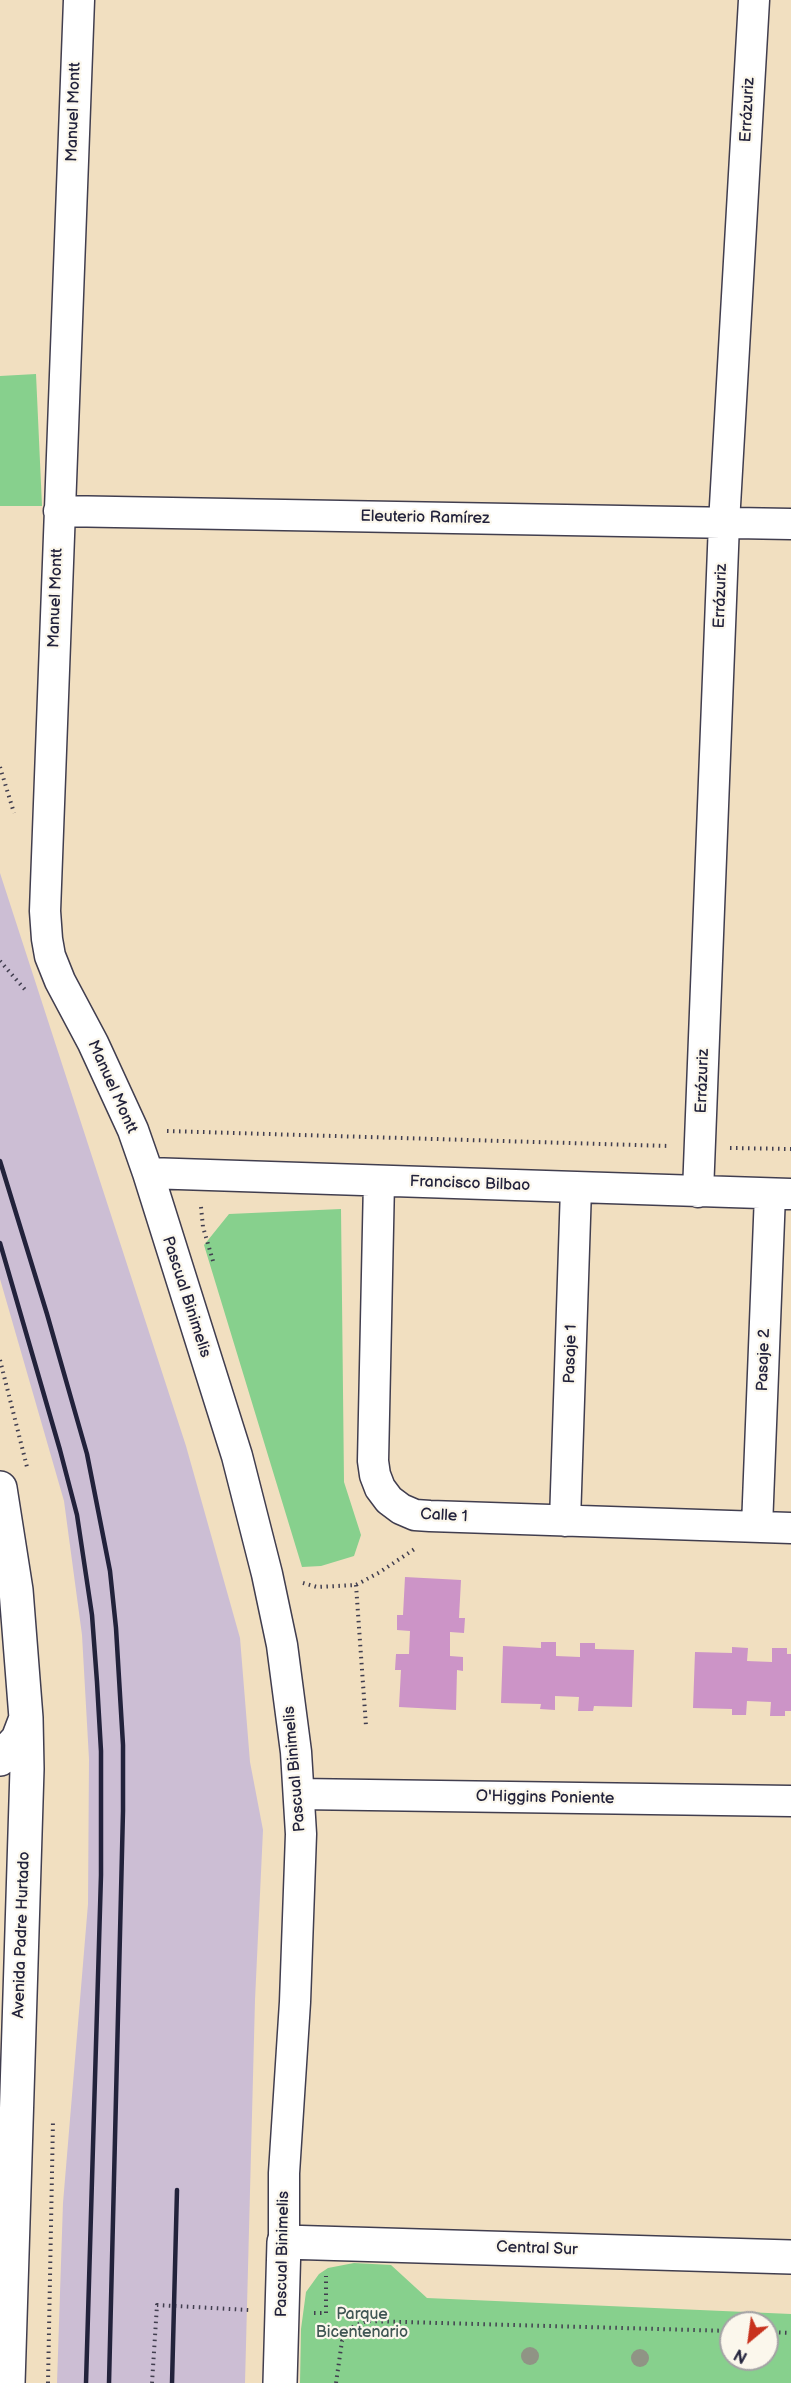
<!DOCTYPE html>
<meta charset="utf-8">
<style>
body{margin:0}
#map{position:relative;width:791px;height:2383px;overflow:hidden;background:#f1dfc0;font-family:"Balsamiq Sans",sans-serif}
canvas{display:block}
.north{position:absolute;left:719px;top:2311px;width:60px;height:60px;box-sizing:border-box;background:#fbf7ec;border:2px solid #a4a2a5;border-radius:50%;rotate:209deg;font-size:16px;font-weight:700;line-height:24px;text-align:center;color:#22223b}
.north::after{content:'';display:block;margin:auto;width:21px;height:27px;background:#c8321e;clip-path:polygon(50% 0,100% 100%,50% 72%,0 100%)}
</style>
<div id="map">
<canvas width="791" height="2383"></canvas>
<div class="north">N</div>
</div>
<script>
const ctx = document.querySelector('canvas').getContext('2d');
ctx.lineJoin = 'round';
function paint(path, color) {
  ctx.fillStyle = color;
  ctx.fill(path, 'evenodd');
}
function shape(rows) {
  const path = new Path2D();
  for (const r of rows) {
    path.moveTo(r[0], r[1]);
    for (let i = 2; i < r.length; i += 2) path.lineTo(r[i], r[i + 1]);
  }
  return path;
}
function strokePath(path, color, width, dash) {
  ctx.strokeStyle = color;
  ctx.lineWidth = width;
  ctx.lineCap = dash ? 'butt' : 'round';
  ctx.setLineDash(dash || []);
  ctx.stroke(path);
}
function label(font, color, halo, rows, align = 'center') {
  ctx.font = font + ' "Balsamiq Sans",sans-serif';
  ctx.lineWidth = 4.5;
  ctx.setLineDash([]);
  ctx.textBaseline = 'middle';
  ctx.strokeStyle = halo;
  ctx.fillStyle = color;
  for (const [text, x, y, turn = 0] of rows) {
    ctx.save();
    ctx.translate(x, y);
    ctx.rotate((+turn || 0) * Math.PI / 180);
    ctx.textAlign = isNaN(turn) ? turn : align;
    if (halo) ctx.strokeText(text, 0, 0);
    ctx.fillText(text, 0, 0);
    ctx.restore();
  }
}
paint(shape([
 [0,873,186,1446,240,1638,250,1762,263,1830,255,2000,245,2383,57,2383,63,2203,88,1904,89,1759,82,1635,64,1501,0,1279]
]), '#ccbed4');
paint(shape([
 [36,374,42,506,0,506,0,376],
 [341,1209,344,1482,361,1535,354,1556,321,1566,302,1567,204,1245,229,1214],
 [354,2263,391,2265,427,2298,791,2314,791,2383,300,2383,301,2329,306,2292,319,2274,328,2268],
 [731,2323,767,2323,767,2359,731,2359]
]), '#87d08d');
paint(shape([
 [405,1577,461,1580,459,1618,465,1618,464,1633,450,1632,450,1656,463,1657,463,1671,457,1670,456,1710,399,1707,401,1670,395,1670,396,1654,409,1654,410,1631,397,1630,397,1615,403,1615],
 [541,1642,556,1642,556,1656,580,1657,580,1643,595,1643,595,1649,634,1650,632,1707,594,1706,593,1711,578,1711,579,1697,555,1696,555,1710,540,1709,541,1704,501,1703,503,1646,541,1648],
 [732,1647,748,1648,747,1661,772,1662,772,1648,787,1648,787,1654,791,1654,791,1711,785,1711,785,1716,770,1716,771,1702,747,1701,746,1715,732,1715,732,1709,693,1708,695,1652,732,1653]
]), '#cc94c7');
const minor = shape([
 [79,0,45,911,47,939,50,956,60,981,93,1043,133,1130,148,1173,237,1456,267,1574,282,1645,296,1752,301,1834,295,2002,284,2173,284,2242],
 [59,511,791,524],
 [148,1173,791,1194],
 [379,1181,373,1461,375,1475,380,1488,389,1500,401,1509,415,1515,430,1516,791,1528],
 [698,1192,724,523,754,0],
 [565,1521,576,1188],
 [757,1527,770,1194],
 [299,1794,791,1801]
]);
const tertiary = shape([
 [280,2383,284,2242,791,2257]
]);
const primary = shape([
 [0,1488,16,1590,26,1718,27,1769,8,2383],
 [0,1759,18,1739,26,1718]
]);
strokePath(minor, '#413e4f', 33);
strokePath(tertiary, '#413e4f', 36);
strokePath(primary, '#413e4f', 36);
strokePath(shape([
 [0,767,14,813],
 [0,961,27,992],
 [167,1131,669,1146],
 [730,1148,791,1149],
 [201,1207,203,1227,213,1261],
 [0,1360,27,1467],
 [303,1583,317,1587,356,1585,380,1572,416,1548],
 [356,1585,366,1726],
 [314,2313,326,2313,326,2276],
 [767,2332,791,2333],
 [48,2383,53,2120],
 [152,2383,157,2305,249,2310],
 [336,2383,342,2341,354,2326,367,2321,731,2331]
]), '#413e4f', 4, [1.5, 4.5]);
strokePath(minor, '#fff', 30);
strokePath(tertiary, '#fff', 33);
strokePath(primary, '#fff', 33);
strokePath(shape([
 [0,1161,47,1314,87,1454,110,1571,116,1628,123,1745,123,1811,109,2383],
 [0,1243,60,1450,77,1515,92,1615,97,1682,101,1751,101,1875,86,2383],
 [172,2383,177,2190]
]), '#22223b', 4.5);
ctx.fillStyle = '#909485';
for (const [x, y] of [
 [530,2356],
 [640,2358]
]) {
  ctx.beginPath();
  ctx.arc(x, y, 9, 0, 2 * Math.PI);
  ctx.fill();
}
label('16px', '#22223b', '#fbf7ec', [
 ["Errázuriz",748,110,-87],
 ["Manuel Montt",74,112,-88],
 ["Eleuterio Ramírez",425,518,1],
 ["Errázuriz",721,596,-88],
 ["Manuel Montt",56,598,-88],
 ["Errázuriz",703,1081,-88],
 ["Manuel Montt",112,1087,66],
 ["Francisco Bilbao",470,1184,2],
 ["Pascual Binimelis",186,1297,72],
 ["Pasaje 1",571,1354,-88],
 ["Pasaje 2",764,1360,-88],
 ["Calle 1",444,1516,3],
 ["Pascual Binimelis",295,1769,-95],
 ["O'Higgins Poniente",545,1798,1],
 ["Avenida Padre Hurtado",22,1935,-88],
 ["Central Sur",537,2249,2],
 ["Pascual Binimelis",283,2254,-89]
]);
label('16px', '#405654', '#fbf7ec', [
 ["Parque",362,2315],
 ["Bicentenario",362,2333]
]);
</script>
